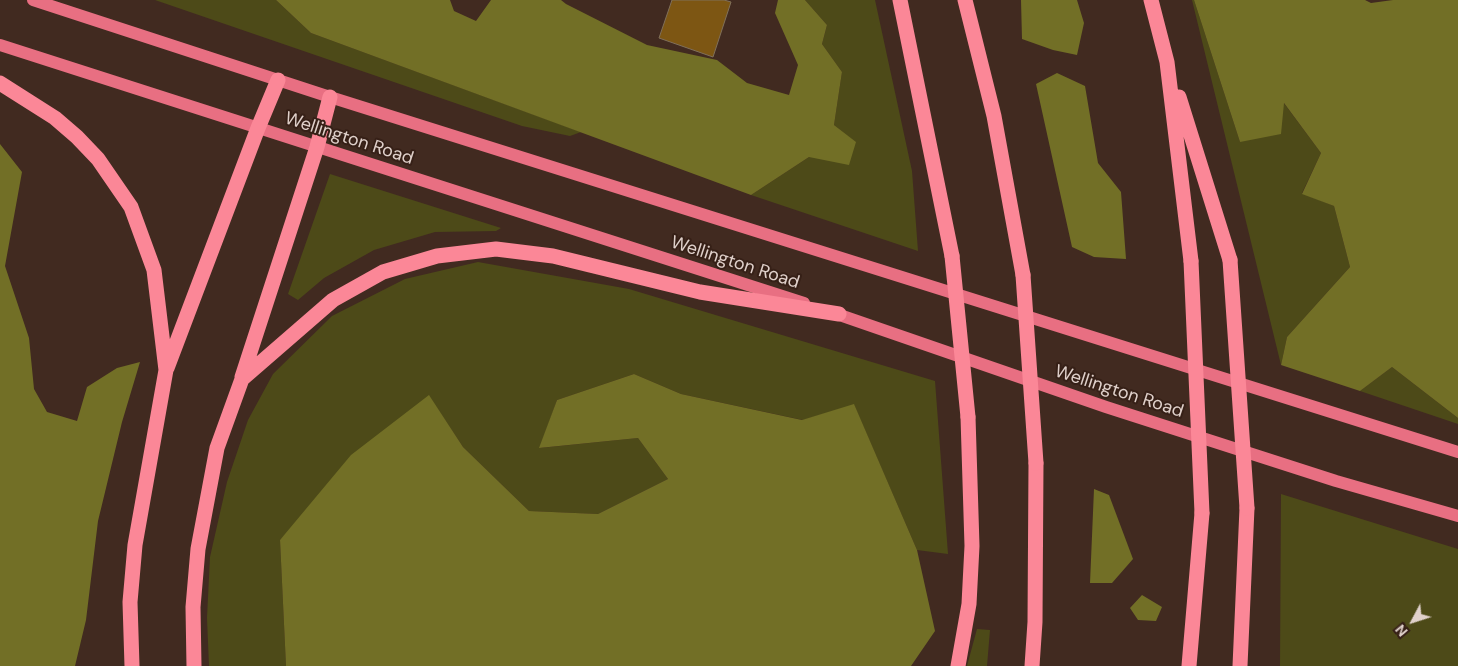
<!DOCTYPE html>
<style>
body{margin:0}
#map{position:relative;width:1458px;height:666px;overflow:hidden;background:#412a20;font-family:"DM Sans",sans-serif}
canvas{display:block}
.north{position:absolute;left:1388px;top:596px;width:50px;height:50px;-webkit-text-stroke:4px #362017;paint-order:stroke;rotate:230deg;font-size:14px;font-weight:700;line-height:20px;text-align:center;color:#e0d1cb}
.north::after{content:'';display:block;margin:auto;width:18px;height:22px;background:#e0d1cb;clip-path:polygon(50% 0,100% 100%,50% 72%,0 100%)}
</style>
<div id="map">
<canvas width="1458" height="666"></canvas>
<div class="north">N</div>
</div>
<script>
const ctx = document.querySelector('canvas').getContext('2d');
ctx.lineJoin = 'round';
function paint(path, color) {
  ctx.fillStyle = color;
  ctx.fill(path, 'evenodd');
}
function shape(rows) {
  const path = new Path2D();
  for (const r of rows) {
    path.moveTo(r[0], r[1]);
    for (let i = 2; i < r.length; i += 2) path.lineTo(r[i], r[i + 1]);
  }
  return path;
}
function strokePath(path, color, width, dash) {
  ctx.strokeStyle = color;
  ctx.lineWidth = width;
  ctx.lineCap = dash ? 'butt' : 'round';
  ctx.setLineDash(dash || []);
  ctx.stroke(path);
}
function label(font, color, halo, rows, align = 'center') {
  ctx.font = font + ' "DM Sans",sans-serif';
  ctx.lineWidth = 4;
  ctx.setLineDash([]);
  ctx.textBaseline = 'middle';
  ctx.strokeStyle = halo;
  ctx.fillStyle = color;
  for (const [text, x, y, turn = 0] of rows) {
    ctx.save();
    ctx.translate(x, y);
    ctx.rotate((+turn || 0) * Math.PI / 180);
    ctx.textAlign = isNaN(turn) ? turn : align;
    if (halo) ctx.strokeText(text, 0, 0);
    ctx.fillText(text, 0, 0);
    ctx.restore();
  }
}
paint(shape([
 [155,0,276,0,311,33,581,132,570,136,522,126],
 [805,0,875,0,912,171,918,251,751,195,809,157,855,142,834,125,842,72,822,44,827,25],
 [1192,0,1194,0,1240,142,1283,102,1321,153,1302,193,1334,206,1350,267,1287,337,1281,365],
 [330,174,501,228,496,231,435,232,374,250,324,278,298,300,288,294],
 [478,262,629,289,935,381,948,554,917,550,854,405,803,420,681,394,634,374,557,400,540,448,638,438,668,479,598,514,529,511,463,447,429,396,280,540,286,666,209,666,207,618,210,557,227,482,248,420,273,374,332,316,405,279],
 [1392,367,1458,418,1458,424,1360,391],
 [1281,494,1458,549,1458,666,1280,666],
 [977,629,990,630,987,666,967,666]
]), '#4d4a18');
paint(shape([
 [276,0,450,0,454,11,476,21,491,0,561,0,566,4,647,45,717,60,747,83,789,95,798,65,775,13,778,0,805,0,827,25,822,44,842,72,834,125,856,142,849,165,809,157,751,195,311,33],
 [1021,0,1077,0,1084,23,1077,55,1053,50,1022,39],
 [1194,0,1365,0,1371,3,1393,0,1458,0,1458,418,1392,367,1360,391,1281,365,1287,337,1350,267,1334,206,1302,194,1321,153,1284,103,1281,134,1240,142],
 [1057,73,1085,86,1098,163,1121,192,1126,259,1094,257,1072,247,1036,84],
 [0,144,22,172,5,266,29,338,34,389,47,412,77,421,87,387,117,368,140,362,122,422,98,521,86,620,75,666,0,666],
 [634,374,681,394,802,420,854,404,917,550,935,631,911,666,286,666,280,540,351,455,429,395,463,447,529,511,598,514,668,479,638,438,539,448,557,400],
 [1094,489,1109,495,1133,559,1112,583,1090,583],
 [1142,595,1162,607,1156,621,1138,620,1130,608]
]), '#726f26');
const building = shape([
 [672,0,724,0,731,2,713,57,659,38,672,0]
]);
paint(building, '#7d5613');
strokePath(building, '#80705a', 1);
strokePath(shape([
 [33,0,330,97,1458,452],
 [0,45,804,303],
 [831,312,1106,407,1336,481,1458,516]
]), '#e86f82', 12);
strokePath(shape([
 [900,0,952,256],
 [965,0,994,116,1023,275],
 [1151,0,1167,62,1191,261],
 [0,83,55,118,77,137,98,159,131,207,154,270,166,370,135,545,130,602,132,666],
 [1179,97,1230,260],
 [167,368,258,128,278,80],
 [242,377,317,147,330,97],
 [194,666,193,607,198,549,217,448,242,379,333,300,383,272,437,256,496,249,553,256,700,292,839,314],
 [958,666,969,604,972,546,968,417],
 [1032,666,1035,622,1036,463],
 [1189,666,1202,513],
 [1240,666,1247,508]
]), '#fb8797', 15);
strokePath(shape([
 [952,256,968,417],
 [1230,260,1247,508],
 [1191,261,1202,513],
 [1023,275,1036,463]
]), '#fb8797', 15);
label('18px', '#e0d1cb', '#362017', [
 ["Wellington Road",349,139,18],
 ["Wellington Road",735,263,18],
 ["Wellington Road",1119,392,18]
]);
</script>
